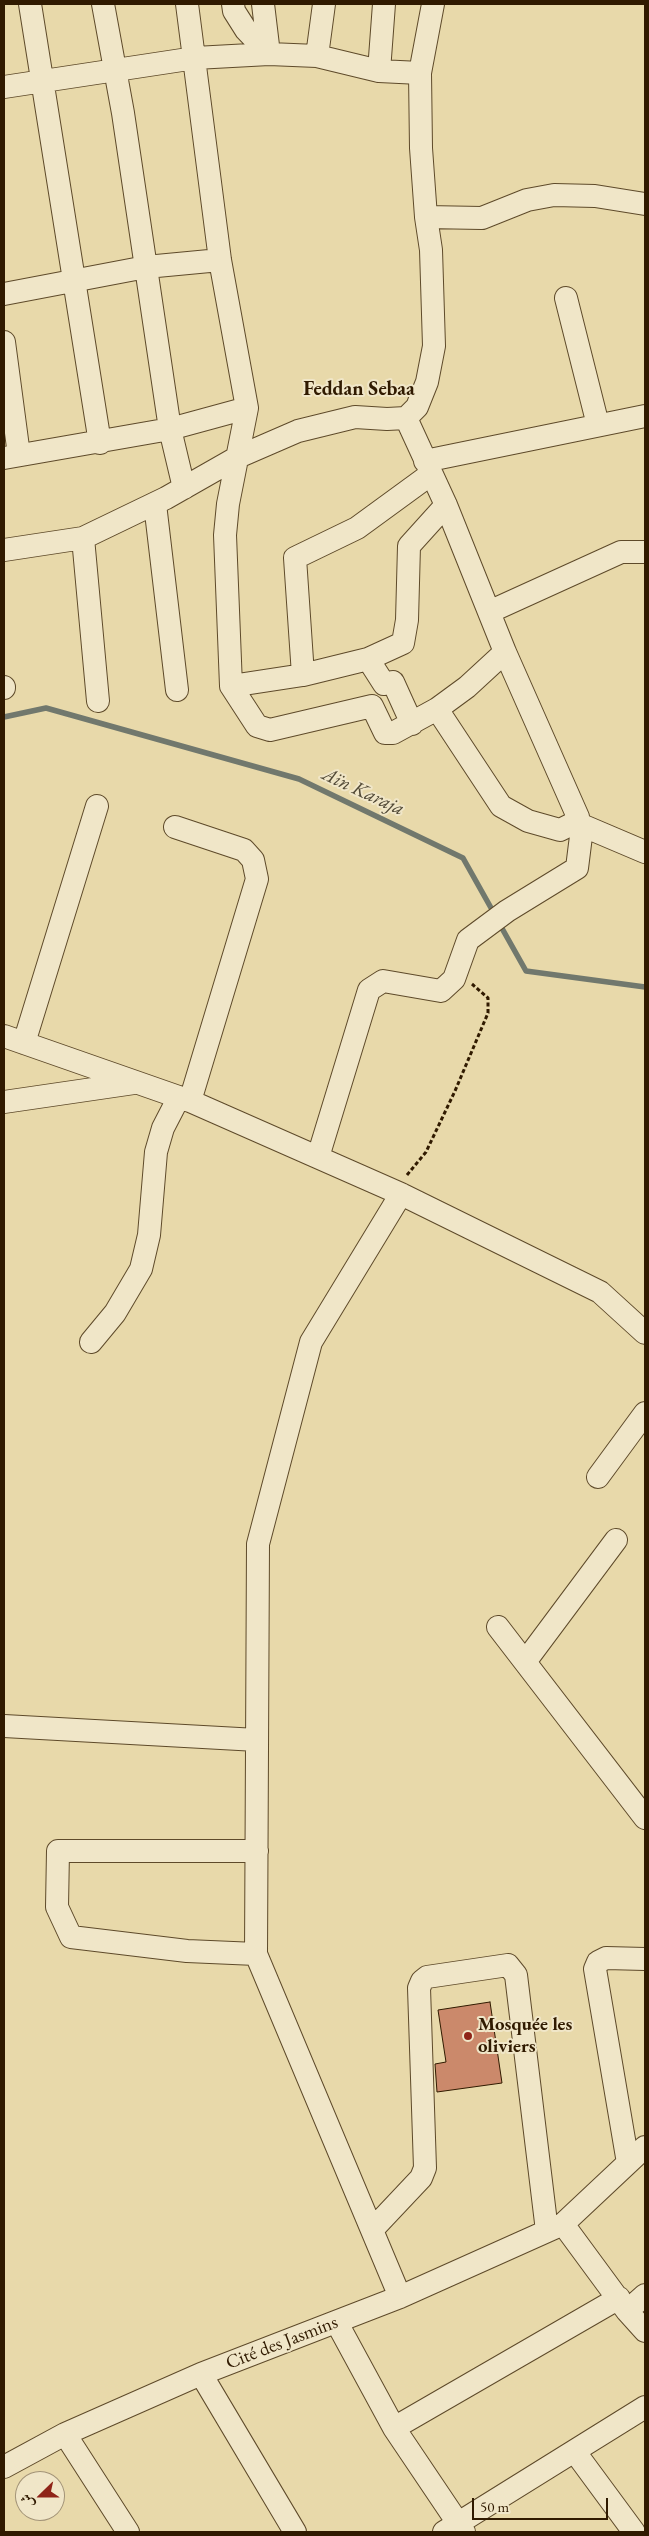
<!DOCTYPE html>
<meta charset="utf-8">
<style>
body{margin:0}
#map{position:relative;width:649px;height:2536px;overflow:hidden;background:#e8d9aa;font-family:"EB Garamond",Amiri,serif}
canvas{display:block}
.frame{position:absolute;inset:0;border:5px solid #301a00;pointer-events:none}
.north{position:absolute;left:15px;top:2471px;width:50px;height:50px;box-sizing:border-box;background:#f0e6c8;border:1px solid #a39478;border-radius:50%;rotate:248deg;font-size:14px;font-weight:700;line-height:20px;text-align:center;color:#301a00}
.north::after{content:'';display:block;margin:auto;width:18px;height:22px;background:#8f2418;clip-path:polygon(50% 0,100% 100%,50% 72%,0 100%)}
.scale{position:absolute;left:472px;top:2498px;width:136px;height:22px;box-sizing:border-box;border:2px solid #301a00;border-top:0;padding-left:6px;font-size:15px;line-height:18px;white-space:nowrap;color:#301a00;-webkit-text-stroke:4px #f0e6c8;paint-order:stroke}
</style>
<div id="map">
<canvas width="649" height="2536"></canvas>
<div class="frame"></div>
<div class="north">ش</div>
<div class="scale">50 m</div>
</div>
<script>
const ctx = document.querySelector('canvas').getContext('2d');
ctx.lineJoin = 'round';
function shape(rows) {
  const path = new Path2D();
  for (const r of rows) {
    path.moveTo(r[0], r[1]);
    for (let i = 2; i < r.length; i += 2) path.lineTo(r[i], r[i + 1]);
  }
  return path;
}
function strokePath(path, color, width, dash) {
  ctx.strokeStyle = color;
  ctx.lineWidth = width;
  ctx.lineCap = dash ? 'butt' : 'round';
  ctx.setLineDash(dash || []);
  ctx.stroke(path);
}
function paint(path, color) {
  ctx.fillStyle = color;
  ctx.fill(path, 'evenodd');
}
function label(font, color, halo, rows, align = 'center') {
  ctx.font = font + ' "EB Garamond",serif';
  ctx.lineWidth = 4;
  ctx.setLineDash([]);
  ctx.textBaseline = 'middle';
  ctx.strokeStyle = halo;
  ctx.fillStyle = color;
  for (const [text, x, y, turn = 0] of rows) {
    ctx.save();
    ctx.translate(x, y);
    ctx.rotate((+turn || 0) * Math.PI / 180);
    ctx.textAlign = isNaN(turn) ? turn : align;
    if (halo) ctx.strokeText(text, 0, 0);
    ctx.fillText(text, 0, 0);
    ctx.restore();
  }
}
strokePath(shape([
 [4,717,46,708,299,779,463,858,495,915],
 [499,923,526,971,645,987]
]), '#71786d', 5.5);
const building = shape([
 [490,2002,502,2083,437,2092,435,2064,446,2062,438,2010,490,2002]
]);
paint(building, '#cb896b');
strokePath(building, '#301a00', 1);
const minor = shape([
 [30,4,100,443],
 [103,4,123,113,170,429,184,488],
 [187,4,220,260,247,408,228,504,225,535,231,686,303,675,295,558,357,528,431,474],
 [233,4,234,11,246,30,269,54],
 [263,4,269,54],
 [317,56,324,4],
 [379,71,384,4],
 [4,87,195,58,269,54,317,56,379,71,420,73],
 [426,217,482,218,527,200,554,195,595,196,645,204],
 [4,294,146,267,220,260],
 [566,298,598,425],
 [4,342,19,455],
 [4,458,170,429,247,408],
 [425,461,645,416],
 [155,504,177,690],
 [83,538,98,701],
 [4,550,83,538,166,498,238,457,298,431,355,417,387,419,406,418,417,407,427,382,434,346,431,250,426,217,421,148,420,73,433,4],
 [489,612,621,552,645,552],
 [368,659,384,684,393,682,412,724],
 [303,675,368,659,403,643,407,620,409,546,446,505],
 [231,686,257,726,270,730,372,706,385,733,393,733,437,709,467,687,505,652],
 [4,687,4,688],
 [437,709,501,806,528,821,560,830,572,824,578,817],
 [579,824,645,852],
 [175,827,244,850,253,860,257,879,190,1101],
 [4,1036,190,1101,401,1194,600,1292,645,1333],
 [24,1043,97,806],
 [4,1102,134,1083],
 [318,1157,369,990,383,981,441,991,454,979,468,940,507,911,577,868,581,836,578,817,505,652,446,505,406,418],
 [91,1342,115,1313,141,1269,149,1235,156,1152,163,1128,179,1097],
 [598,1477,645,1413],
 [498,1627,645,1818],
 [525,1662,616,1540],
 [4,1726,257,1740],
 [256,1954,187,1951,71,1937,57,1907,58,1851,257,1851],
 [628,2163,595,1969,598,1962,606,1958,645,1959],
 [563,2224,627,2311,645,2331],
 [372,2230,421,2178,425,2168,419,1988,422,1981,427,1977,508,1965,516,1975,547,2231],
 [400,2297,256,1954,258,1544,311,1342,401,1194],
 [627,2311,645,2295],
 [337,2323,394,2428,464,2532],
 [201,2374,295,2532],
 [394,2428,619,2298],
 [65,2434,128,2532],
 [575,2452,634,2532],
 [4,2467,65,2434,201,2374,400,2297,563,2224,645,2147],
 [444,2532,645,2407]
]);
strokePath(minor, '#5e4a2a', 24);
strokePath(shape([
 [407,1175,426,1152,455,1091,488,1013,488,998,472,984]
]), '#301a00', 3, [4, 2.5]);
strokePath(minor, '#f0e6c8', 22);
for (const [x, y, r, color] of [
 [468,2036,5,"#8f2418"]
]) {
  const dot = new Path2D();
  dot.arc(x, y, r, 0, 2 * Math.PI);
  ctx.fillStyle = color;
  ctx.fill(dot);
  strokePath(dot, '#f0e6c8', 2);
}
label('bold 19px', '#301a00', '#f0e6c8', [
 ["Mosquée les",478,2025],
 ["oliviers",478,2047]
], 'left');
label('19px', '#301a00', '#f0e6c8', [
 ["Cité des Jasmins",282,2343,-21]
]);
label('bold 20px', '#301a00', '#f0e6c8', [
 ["Feddan Sebaa",359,390]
]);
label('italic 20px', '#514936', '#f0e6c8', [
 ["Aïn Karaja",363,792,25]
]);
</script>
